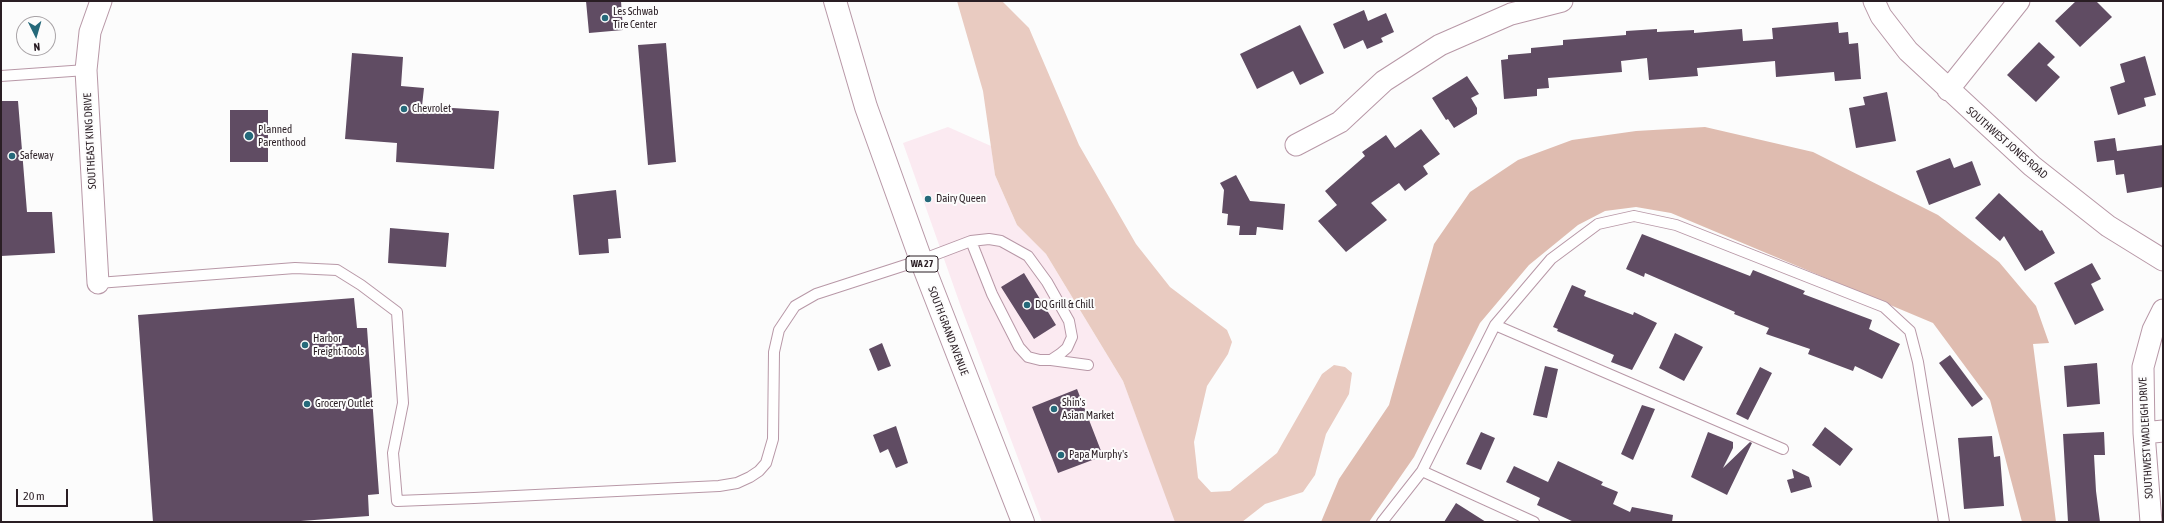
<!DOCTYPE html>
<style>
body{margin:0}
#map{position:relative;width:2164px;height:523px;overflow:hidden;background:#fcfcfc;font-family:"Asap Condensed",sans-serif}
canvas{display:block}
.frame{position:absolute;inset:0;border:2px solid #2a1e24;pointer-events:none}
.north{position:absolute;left:16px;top:16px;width:40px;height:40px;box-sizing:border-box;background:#fcfcfc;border:1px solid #a8a3a6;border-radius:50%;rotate:175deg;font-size:11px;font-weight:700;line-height:16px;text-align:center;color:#2a1e24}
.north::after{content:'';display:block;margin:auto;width:14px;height:18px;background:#25697a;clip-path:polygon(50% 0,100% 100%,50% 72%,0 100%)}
.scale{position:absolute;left:16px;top:489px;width:52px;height:18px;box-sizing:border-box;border:2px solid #2a1e24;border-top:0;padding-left:5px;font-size:12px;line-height:14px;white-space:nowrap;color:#2a1e24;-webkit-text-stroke:3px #fcfcfc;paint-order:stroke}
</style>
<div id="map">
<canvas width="2164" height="523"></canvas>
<div class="frame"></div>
<div class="north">N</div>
<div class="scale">20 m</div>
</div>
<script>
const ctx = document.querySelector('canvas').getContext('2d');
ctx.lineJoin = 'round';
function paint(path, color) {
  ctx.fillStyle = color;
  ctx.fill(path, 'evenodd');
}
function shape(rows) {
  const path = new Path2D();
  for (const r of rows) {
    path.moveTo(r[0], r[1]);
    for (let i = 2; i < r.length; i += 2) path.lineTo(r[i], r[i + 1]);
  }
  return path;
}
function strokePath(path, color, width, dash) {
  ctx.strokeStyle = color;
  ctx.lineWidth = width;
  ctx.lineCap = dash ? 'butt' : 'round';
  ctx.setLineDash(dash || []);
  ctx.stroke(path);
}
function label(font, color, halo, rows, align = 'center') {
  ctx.font = font + ' "Asap Condensed",sans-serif';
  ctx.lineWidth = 4;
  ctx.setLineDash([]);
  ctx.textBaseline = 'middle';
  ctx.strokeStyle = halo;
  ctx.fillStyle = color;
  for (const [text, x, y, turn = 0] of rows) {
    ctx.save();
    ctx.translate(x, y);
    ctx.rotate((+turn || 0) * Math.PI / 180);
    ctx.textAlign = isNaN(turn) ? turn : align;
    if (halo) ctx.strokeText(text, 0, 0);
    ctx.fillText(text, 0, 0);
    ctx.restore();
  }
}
paint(shape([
 [948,127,991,146,995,175,1017,225,1046,254,1123,381,1176,522,1042,522,961,307,903,143]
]), '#fbeaf1');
paint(shape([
 [957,1,1002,1,1029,28,1079,145,1136,244,1170,287,1227,330,1232,342,1228,354,1207,386,1194,442,1198,478,1211,492,1230,491,1277,453,1322,374,1334,365,1345,367,1352,373,1349,394,1326,434,1315,475,1303,492,1265,504,1242,522,1175,522,1123,381,1046,254,1017,225,995,175,983,91]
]), '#e9cbc1');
paint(shape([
 [1705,127,1813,152,1938,215,1999,262,2036,306,2049,343,2033,344,2056,522,2022,522,1990,400,1933,323,1671,213,1636,207,1605,211,1578,225,1529,265,1480,323,1414,457,1371,519,1369,522,1321,522,1339,479,1389,405,1434,244,1470,192,1518,160,1572,140,1636,131]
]), '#dfbcb0');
paint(shape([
 [586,1,621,1,623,30,589,33],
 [2076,1,2096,1,2112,17,2080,47,2055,21],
 [1364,10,1368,21,1386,13,1394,32,1381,38,1383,42,1367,49,1363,40,1344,49,1333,24],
 [1838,22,1839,33,1848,32,1849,44,1858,43,1861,79,1835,81,1834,72,1776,77,1775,61,1697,68,1698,76,1649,80,1647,58,1621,61,1622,72,1548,78,1549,88,1537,89,1537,96,1504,99,1501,60,1508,59,1508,55,1531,53,1531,48,1563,45,1563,40,1626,35,1626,31,1657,29,1657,32,1694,30,1694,33,1742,29,1743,41,1773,39,1772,28],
 [1300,25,1324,73,1300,85,1293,71,1257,89,1240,54],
 [2039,42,2055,57,2047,65,2060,77,2036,102,2007,75],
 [666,43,676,162,648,165,638,45],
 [352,53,403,57,401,86,424,88,422,106,499,111,494,169,396,162,397,143,345,139],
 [2145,56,2156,95,2144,98,2146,106,2118,115,2110,87,2125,82,2120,64],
 [1467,76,1479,94,1471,98,1477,108,1477,114,1454,128,1448,119,1446,120,1432,98],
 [1887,92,1896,141,1856,148,1849,108,1865,105,1863,97],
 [1,101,18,101,27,212,52,212,55,253,1,256],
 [230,110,268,110,268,162,230,162],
 [1421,129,1440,154,1423,166,1428,174,1405,191,1399,183,1371,203,1387,220,1346,252,1318,221,1337,205,1325,191,1365,156,1362,152,1386,135,1395,148],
 [2115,138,2117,151,2163,145,2163,187,2127,193,2124,174,2116,175,2114,160,2097,162,2094,141],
 [1950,158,1954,168,1972,161,1981,185,1929,205,1916,171],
 [1236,175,1250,201,1285,204,1283,230,1257,227,1256,235,1239,235,1240,226,1227,225,1228,214,1222,213,1224,190,1220,183],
 [616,190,621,238,608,239,609,253,579,255,573,195],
 [1999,193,2040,231,2042,230,2055,253,2025,271,2004,236,2000,241,1975,218],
 [390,228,449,233,446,267,388,263],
 [1642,234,1750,276,1753,270,1805,291,1803,294,1872,320,1869,329,1900,344,1882,379,1855,366,1853,371,1808,354,1810,349,1766,334,1769,328,1734,314,1735,312,1645,273,1644,277,1626,269],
 [2092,263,2101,279,2091,284,2104,310,2075,325,2054,283],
 [1024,273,1056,325,1034,339,1001,287],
 [1572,285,1586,291,1584,296,1633,315,1634,312,1657,323,1632,370,1611,362,1614,355,1557,331,1558,329,1553,327],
 [354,298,357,328,367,328,379,494,368,495,369,516,287,522,153,522,138,315],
 [1675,333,1703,347,1684,381,1659,368],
 [882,343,891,366,878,371,869,349],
 [1950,355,1983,399,1972,407,1939,363],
 [2097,363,2100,404,2067,407,2064,366],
 [1545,366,1558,369,1547,418,1533,415],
 [1760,367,1772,373,1748,420,1736,414],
 [1077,389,1103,456,1058,473,1032,407],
 [1642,405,1655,409,1633,460,1621,454],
 [896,426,908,463,896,468,888,449,880,453,873,435],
 [1825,427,1853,449,1840,466,1812,445],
 [1481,432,1495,438,1481,470,1466,464],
 [1708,432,1733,442,1733,448,1723,468,1750,442,1752,443,1727,495,1691,477],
 [2104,432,2105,455,2094,455,2096,491,2100,522,2068,522,2063,434],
 [1992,436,1994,457,2000,456,2004,506,1964,509,1958,438],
 [1558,461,1603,482,1601,485,1618,492,1613,504,1630,512,1632,507,1673,515,1672,522,1574,522,1537,505,1540,498,1506,482,1514,466,1548,482],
 [1792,469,1809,477,1812,487,1791,493,1787,480,1794,478],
 [1456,503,1486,522,1444,522]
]), '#604c63');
const service = shape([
 [1,76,86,70],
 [98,283,295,268,337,270,361,285,397,312,403,403,393,453,397,501,474,498,719,486,737,483,750,477,759,471,766,463,773,439,774,352,779,330,795,306,816,294,921,260,971,241,992,294,1019,347,1028,357,1040,360,1051,360,1060,354,1067,348,1072,337,1069,321,1047,282,1028,256,1001,241,989,239,971,241],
 [1495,325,1783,449],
 [1051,360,1088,365],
 [1422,471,1534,522],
 [1382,522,1422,471,1495,325,1551,259,1598,224,1634,216,1676,225,1884,307,1910,331,1918,362,1944,522]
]);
const minor = shape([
 [1874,1,1881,16,1908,51,2032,166,2108,226,2163,260],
 [1948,90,2019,1],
 [1296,145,1340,122,1384,81,1440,45,1511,14,1562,1],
 [98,283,86,70,90,32,101,1],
 [2144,433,2163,431],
 [2151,522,2144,433,2143,367,2153,330,2163,310]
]);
const primary = shape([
 [835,1,866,107,921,260,1023,522]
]);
strokePath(service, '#b898a7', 12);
strokePath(minor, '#b898a7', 23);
strokePath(primary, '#b898a7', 24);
strokePath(service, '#fff', 10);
strokePath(minor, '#fff', 21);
strokePath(primary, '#fff', 22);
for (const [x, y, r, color] of [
 [605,18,4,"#25697a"],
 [404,109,4,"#25697a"],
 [249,136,5,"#25697a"],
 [12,156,4,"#25697a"],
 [928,199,4,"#25697a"],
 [1027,305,4,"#25697a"],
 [305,345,4,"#25697a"],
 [307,404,4,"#25697a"],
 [1054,409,4,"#25697a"],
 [1061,455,4,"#25697a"]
]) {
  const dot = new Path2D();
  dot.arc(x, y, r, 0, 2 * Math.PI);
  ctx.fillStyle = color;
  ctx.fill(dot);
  strokePath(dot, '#fcfcfc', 1.5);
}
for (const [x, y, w] of [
 [922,264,32]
]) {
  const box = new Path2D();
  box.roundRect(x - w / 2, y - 8, w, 16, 3);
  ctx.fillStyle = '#fcfcfc';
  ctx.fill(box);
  strokePath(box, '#2a1e24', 1);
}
label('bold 10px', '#2a1e24', null, [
 ["WA 27",922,264]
]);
label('11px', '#2a1e24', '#fcfcfc', [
 ["Les Schwab",613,12],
 ["Tire Center",613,25],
 ["Chevrolet",412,109],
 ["Planned",258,130],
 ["Parenthood",258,143],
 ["Safeway",20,156],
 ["Dairy Queen",936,199],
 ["DQ Grill & Chill",1035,305],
 ["Harbor",313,339],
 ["Freight Tools",313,352],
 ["Shin's",1062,403],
 ["Asian Market",1062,416],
 ["Grocery Outlet",315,404],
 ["Papa Murphy's",1069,455]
], 'left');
label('11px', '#2a1e24', '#fcfcfc', [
 ["SOUTHEAST KING DRIVE",90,141,-93],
 ["SOUTHWEST JONES ROAD",2007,143,41],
 ["SOUTH GRAND AVENUE",948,331,69],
 ["SOUTHWEST WADLEIGH DRIVE",2146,438,-93]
]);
</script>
